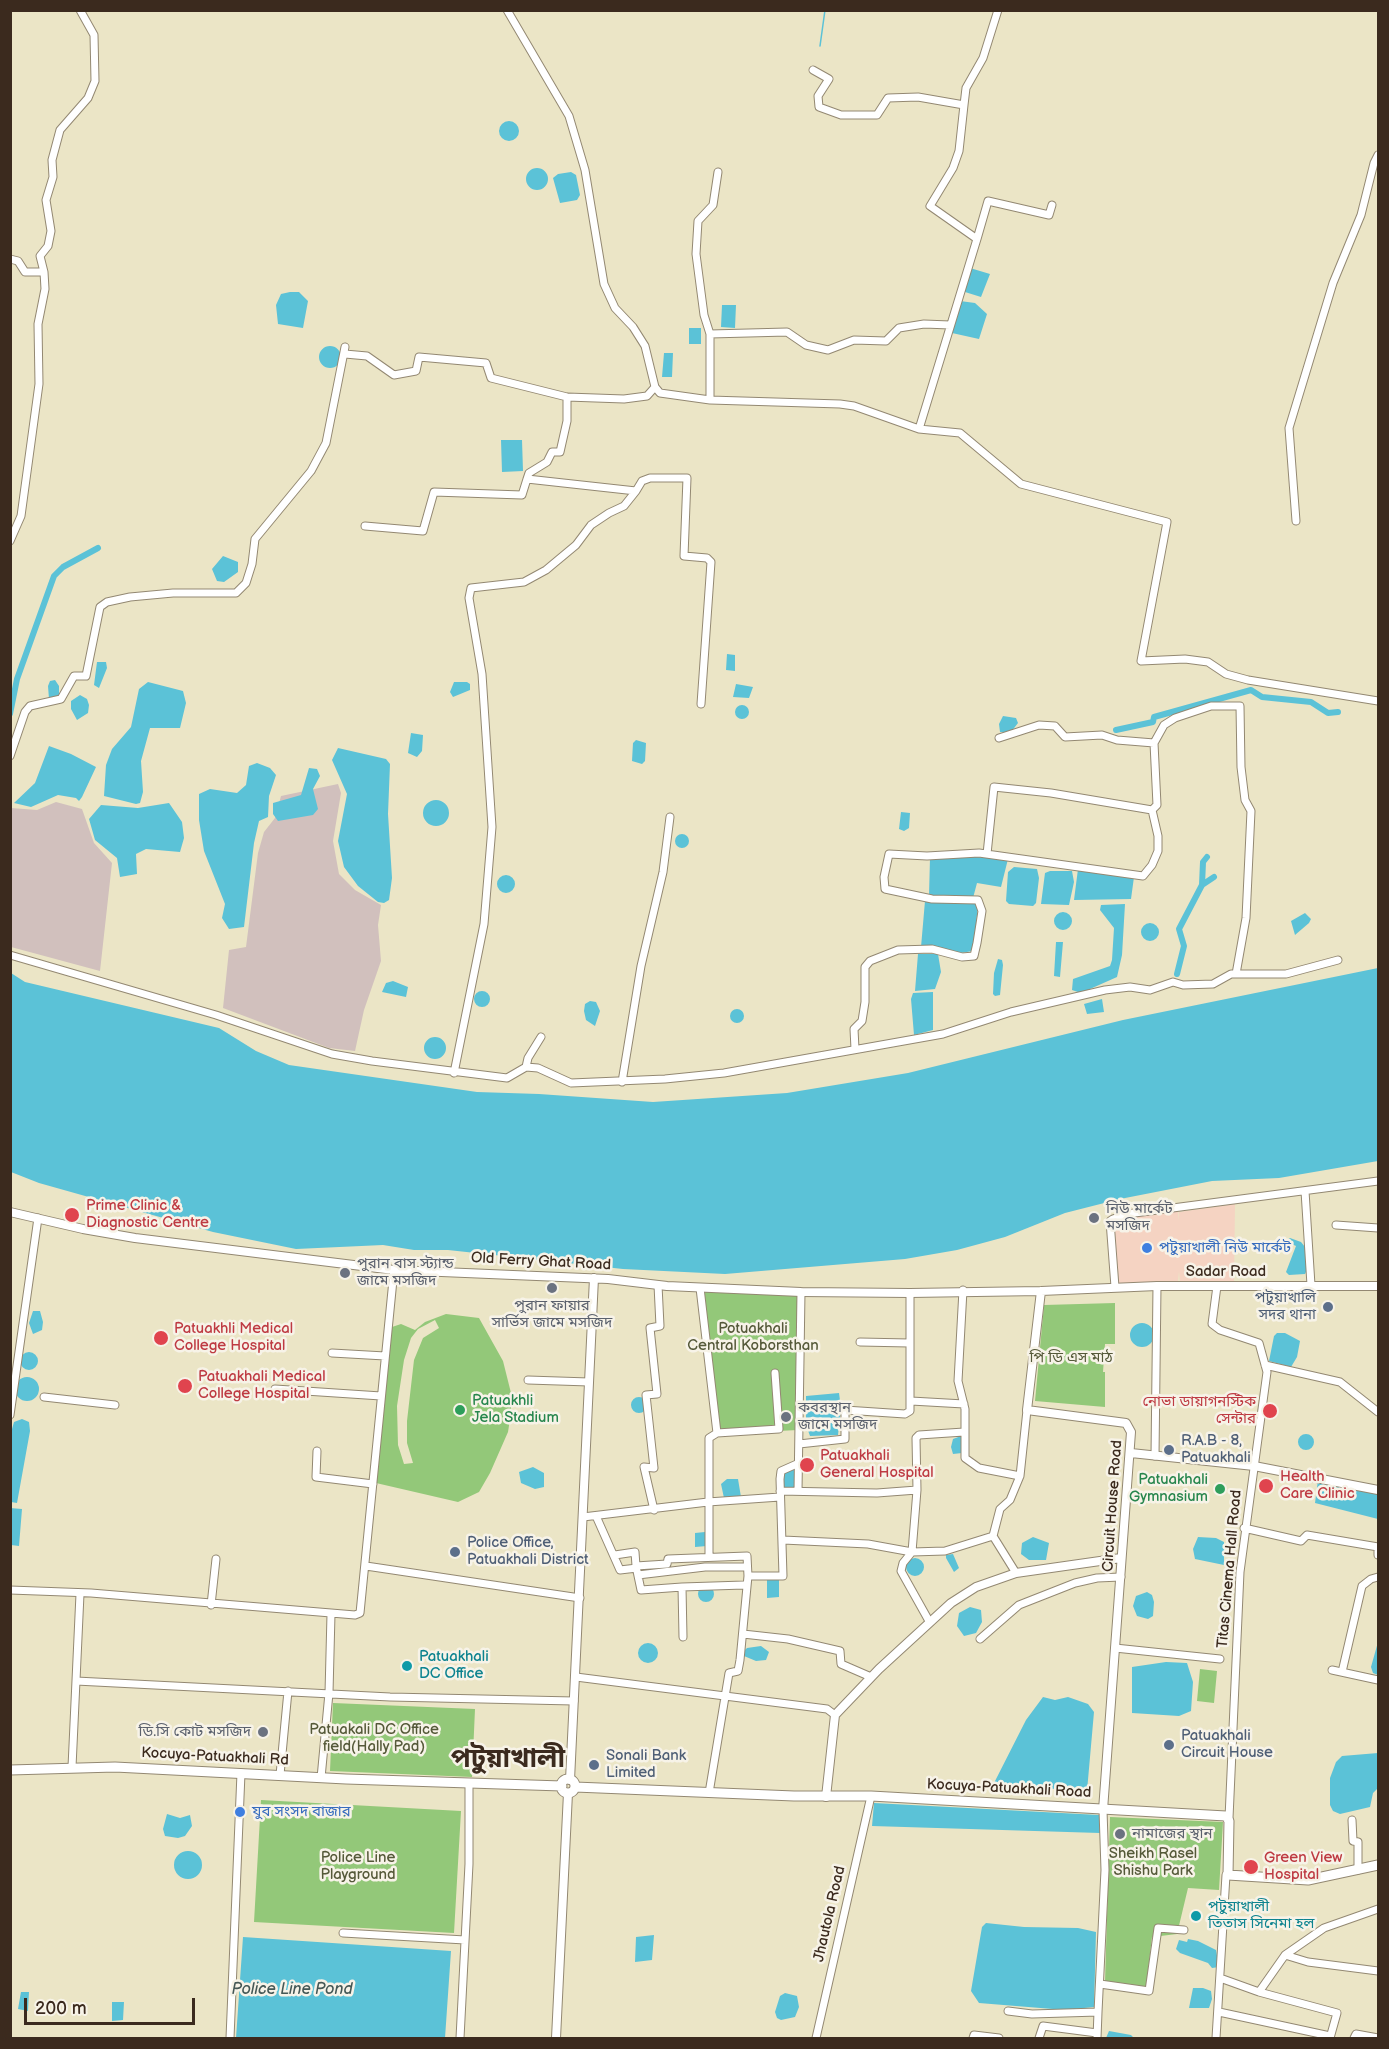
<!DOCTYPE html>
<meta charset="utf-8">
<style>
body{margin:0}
#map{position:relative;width:1389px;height:2049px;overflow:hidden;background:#ebe5c6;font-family:"Balsamiq Sans",sans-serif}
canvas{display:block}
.frame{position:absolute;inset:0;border:12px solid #3b2a1e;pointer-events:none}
.scale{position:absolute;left:24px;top:1998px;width:171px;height:27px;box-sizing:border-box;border:3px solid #3b2a1e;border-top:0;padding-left:8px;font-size:18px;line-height:21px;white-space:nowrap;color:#3b2a1e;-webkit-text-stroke:4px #f7f3e8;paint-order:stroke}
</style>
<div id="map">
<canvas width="1389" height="2049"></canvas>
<div class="frame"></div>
<div class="scale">200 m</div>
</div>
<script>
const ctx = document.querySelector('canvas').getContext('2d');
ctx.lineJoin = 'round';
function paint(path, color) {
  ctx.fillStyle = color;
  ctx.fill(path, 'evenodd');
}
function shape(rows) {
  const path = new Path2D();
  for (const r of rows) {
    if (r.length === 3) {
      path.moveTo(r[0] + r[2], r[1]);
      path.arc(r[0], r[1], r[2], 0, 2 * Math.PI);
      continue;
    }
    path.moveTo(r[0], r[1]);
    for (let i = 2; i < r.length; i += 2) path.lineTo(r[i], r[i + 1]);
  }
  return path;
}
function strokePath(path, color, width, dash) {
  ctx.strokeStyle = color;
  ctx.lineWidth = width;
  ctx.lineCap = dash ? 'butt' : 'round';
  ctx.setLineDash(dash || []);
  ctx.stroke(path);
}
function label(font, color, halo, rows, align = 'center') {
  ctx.font = font + ' "Balsamiq Sans","Noto Sans Bengali",sans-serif';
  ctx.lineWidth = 5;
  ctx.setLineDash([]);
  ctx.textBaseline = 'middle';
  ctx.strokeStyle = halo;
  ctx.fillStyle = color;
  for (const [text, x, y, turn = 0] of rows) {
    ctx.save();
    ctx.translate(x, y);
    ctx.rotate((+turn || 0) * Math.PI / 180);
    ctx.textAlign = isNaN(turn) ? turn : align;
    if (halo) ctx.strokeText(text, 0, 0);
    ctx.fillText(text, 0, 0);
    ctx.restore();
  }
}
paint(shape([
 [1235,1204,1234,1284,1180,1283,1179,1271,1178,1281,1169,1283,1121,1285,1115,1281,1112,1224,1117,1220,1141,1214,1178,1211,1179,1221,1179,1212]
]), '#f5d3c2');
paint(shape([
 [338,784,341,793,333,841,339,874,355,890,381,905,378,925,381,961,364,1010,355,1051,329,1048,223,1008,229,950,246,947,258,853,264,832,275,818,281,796],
 [56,802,82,809,94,843,112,863,100,971,11,947,11,808,37,810]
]), '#d1c0bd');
paint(shape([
 [703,1291,798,1295,798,1430,717,1434],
 [1115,1303,1115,1344,1105,1344,1103,1372,1105,1372,1105,1407,1035,1401,1044,1305],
 [446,1314,479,1318,503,1361,511,1393,511,1413,508,1432,490,1473,479,1492,458,1502,376,1483,389,1328,401,1324,415,1330,425,1322],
 [435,1320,439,1328,423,1338,414,1360,407,1421,407,1443,413,1463,404,1464,398,1445,397,1406,404,1360,411,1338,418,1329],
 [1200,1669,1217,1671,1214,1703,1197,1701],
 [333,1703,475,1709,472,1777,330,1771],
 [261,1800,461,1811,454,1933,254,1922],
 [1110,1817,1223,1822,1219,1890,1188,1888,1177,1934,1152,1937,1146,1988,1105,1982]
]), '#93c879');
paint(shape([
 [509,131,10],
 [537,179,11],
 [571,172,576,175,580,195,577,200,560,203,553,178,558,174],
 [970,268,990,274,981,297,965,292,964,288],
 [290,292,299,292,308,301,303,328,278,324,276,305,281,294],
 [960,301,975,303,987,314,979,339,952,333],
 [722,305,736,305,735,328,721,327],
 [689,328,701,328,701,344,689,344],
 [330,357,11],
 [664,353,673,353,672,377,662,377],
 [501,440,522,440,523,471,502,472],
 [223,556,238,562,238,572,224,582,217,581,212,569],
 [727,654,735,655,735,671,726,670],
 [97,662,106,662,107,668,99,688,94,685],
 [55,680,59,686,59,697,49,699,48,686,50,681],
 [148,682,183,691,186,703,180,728,150,728,141,761,143,792,140,803,136,804,104,796,106,765,112,749,131,727,139,689],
 [454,682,467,682,470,684,470,690,453,697,450,692],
 [736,684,753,687,749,698,733,697],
 [80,695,87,699,89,705,88,713,77,720,71,709,71,701],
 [742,712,7],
 [1003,716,1016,718,1018,723,1011,732,1000,732,999,724],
 [411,733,423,735,422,751,417,757,408,753],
 [636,740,646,743,645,761,642,764,632,761,633,743],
 [49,746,71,754,96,767,82,797,79,801,76,798,58,795,31,807,14,803,35,783],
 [338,748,386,759,390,764,388,814,392,878,389,900,384,903,378,902,358,886,344,867,338,841,347,794,332,760],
 [257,763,270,768,276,775,269,796,268,817,259,821,254,843,244,927,229,929,222,918,225,904,204,851,199,820,199,794,210,789,237,793,246,785,249,766],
 [309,768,317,769,320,776,313,789,318,809,313,815,278,821,273,814,273,803,301,795],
 [436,813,13],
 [169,803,182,822,184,838,180,852,146,849,136,854,137,874,120,877,117,858,95,840,89,819,101,805,138,808],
 [901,812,910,813,909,828,904,831,899,829],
 [682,841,7],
 [960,856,1008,859,1001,887,977,883,973,898,929,896,930,858],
 [1014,867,1037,869,1039,878,1036,903,1033,906,1009,904,1006,901,1008,872],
 [1078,869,1134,877,1131,899,1074,900],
 [1050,871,1072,871,1074,882,1069,905,1041,904,1045,873],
 [506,884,9],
 [925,901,975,903,978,906,973,951,960,953,946,949,921,947],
 [1125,904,1122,955,1117,977,1081,993,1072,990,1073,979,1110,966,1112,960,1114,928,1100,910,1101,905],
 [1063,921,9],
 [1305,913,1311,919,1309,923,1295,935,1291,921],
 [1150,932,9],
 [1056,942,1063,942,1060,977,1054,976],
 [918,954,938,954,941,972,935,989,915,991],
 [998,959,1002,960,1003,965,1000,995,995,996,993,994,994,973],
 [1378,968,1378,1161,1279,1178,1212,1181,1120,1199,1065,1213,1005,1237,957,1250,905,1259,725,1274,623,1269,448,1250,414,1250,383,1245,296,1249,213,1232,39,1183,11,1172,11,973,25,982,219,1028,256,1051,289,1065,477,1092,539,1094,653,1102,787,1093,908,1073,1123,1020],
 [393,981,408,987,406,997,382,992,386,983],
 [482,999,8],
 [933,992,933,1030,914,1035,911,999,913,993],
 [1102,999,1104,1012,1087,1014,1084,1004],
 [590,1001,596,1002,600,1011,595,1026,586,1020,584,1011,585,1004],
 [737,1016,7],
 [435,1048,11],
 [1290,1238,1301,1242,1305,1247,1307,1270,1305,1274,1289,1275,1286,1272,1296,1246,1285,1241],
 [33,1311,40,1311,43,1322,42,1330,33,1334,29,1323],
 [1142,1335,12],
 [1285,1333,1300,1341,1297,1357,1291,1367,1269,1361,1274,1336,1277,1333],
 [29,1361,9],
 [27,1389,12],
 [839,1393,841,1408,838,1435,810,1436,806,1425,806,1396],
 [639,1405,8],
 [22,1419,29,1422,30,1431,17,1503,11,1502,10,1436,14,1422],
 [1306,1442,8],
 [961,1436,962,1453,953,1454,951,1447,953,1439],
 [533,1467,544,1473,544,1487,535,1489,521,1483,519,1472],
 [795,1468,796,1488,782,1489,783,1471],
 [727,1479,738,1479,741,1497,724,1498,721,1484],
 [1318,1480,1378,1492,1378,1519,1315,1503],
 [10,1508,22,1509,19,1546,11,1545],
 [705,1532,707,1546,695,1547,695,1533],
 [1033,1537,1049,1543,1046,1560,1029,1560,1021,1554,1022,1543],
 [1198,1537,1216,1538,1224,1542,1224,1565,1195,1559,1193,1549],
 [953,1554,959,1568,954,1572,946,1558,946,1555],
 [915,1567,9],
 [767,1579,779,1579,779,1597,767,1598],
 [706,1594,8],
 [1147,1592,1152,1595,1154,1602,1153,1616,1148,1619,1137,1616,1133,1606,1136,1596],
 [970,1607,981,1610,982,1622,976,1633,964,1636,957,1626,959,1613],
 [1378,1642,1378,1675,1373,1673,1371,1667],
 [648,1653,10],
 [761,1646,769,1652,766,1660,756,1661,744,1656,743,1652,747,1648],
 [1166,1662,1187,1663,1193,1682,1191,1711,1179,1716,1132,1713,1132,1667],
 [1043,1697,1055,1700,1068,1697,1088,1704,1094,1712,1087,1791,993,1785,1026,1720],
 [1378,1753,1378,1788,1373,1793,1370,1807,1340,1814,1333,1811,1330,1805,1330,1778,1336,1762,1342,1756],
 [874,1803,1099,1815,1100,1833,872,1826],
 [167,1814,180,1818,190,1815,192,1826,185,1836,178,1838,165,1836,163,1829],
 [188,1865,14],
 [986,1923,1024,1927,1078,1928,1096,1932,1094,2007,1065,2010,979,2003,971,1991,982,1927],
 [654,1935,652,1960,635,1962,636,1937],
 [243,1937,451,1951,445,2038,236,2038],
 [1188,1939,1198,1941,1216,1950,1219,1967,1212,1968,1208,1963,1180,1953,1176,1949,1179,1940,1187,1942],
 [1193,1988,1203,1988,1211,1991,1212,1999,1209,2008,1189,2008],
 [21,1992,29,1992,28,2011,18,2009],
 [785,1993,797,1996,799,2007,795,2017,781,2020,777,2018,775,2012,780,1996],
 [112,2002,124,2002,123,2020,112,2021],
 [1109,2031,1131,2035,1134,2038,1106,2038]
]), '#5bc2d7');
strokePath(shape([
 [820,46,825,10]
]), '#5bc2d7', 1.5);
strokePath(shape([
 [10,714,17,679,54,576,63,567,98,548],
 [1116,730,1153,722,1154,717,1251,690,1262,697,1311,702,1328,713,1338,712],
 [1202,885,1203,862,1207,857],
 [1177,974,1184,946,1179,929,1202,885,1214,877]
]), '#5bc2d7', 6);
const minor = shape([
 [507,10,569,116,585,170,604,284,615,308,633,327,645,346,655,387,660,393,710,400,840,404,854,406,919,429,960,433,1021,484,1167,522,1141,661,1185,659,1208,662,1226,674,1248,680,1378,701],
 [813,70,829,79,818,96,819,107,841,115,877,115,888,98,918,97,964,105,959,151,953,168,930,206,977,239,919,429],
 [964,105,966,88,983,58,998,10],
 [977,239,988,201,1049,215,1052,205],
 [10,259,18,261,25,272,44,272,40,256,48,246,51,231,46,200,53,177,52,160,60,130,88,98,95,81,94,35,80,10],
 [710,334,787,332,806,345,828,350,854,340,886,341,899,328,924,324,950,325],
 [345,354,367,356,394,375,416,371,419,357,486,363,491,378,567,397,624,399,647,396,655,387],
 [710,400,710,334,704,315,696,254,698,221,713,205,718,172],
 [636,491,642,481,650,478,687,478,684,556,707,558,711,562,701,704],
 [1296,521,1289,428,1333,283,1361,215,1374,163,1378,155],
 [365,526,423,531,434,492,522,495,527,479],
 [10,541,21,516,39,384,38,324,45,289,44,272],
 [999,738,1039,725,1055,726,1065,737,1102,735,1117,740,1154,743,1164,725,1175,718,1211,706,1240,706,1241,767,1245,800,1251,811,1246,918,1236,974],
 [10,756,25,712,30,706,61,699,74,676,86,676,100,607,107,602,130,597,173,593,236,593,246,583,252,564,255,539,311,471,326,443,345,347],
 [1152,810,1157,805,1154,743],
 [10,955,216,1015,332,1054,372,1061,507,1078,526,1067,528,1058,541,1037],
 [855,1049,854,1029,862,1021,865,1002,865,967,870,961,898,950,932,949,962,957,974,956,977,943,982,911,978,900,932,899,885,889,884,877,889,854,927,856,979,853,1143,876,1152,865,1158,851,1158,836,1152,810,1051,793,994,787,987,854],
 [526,1067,538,1068,571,1083,665,1079,724,1073,943,1034,1011,1012,1105,990,1130,987,1150,990,1173,982,1183,985,1213,984,1231,974,1286,974,1338,960],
 [454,1073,484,924,492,827,482,674,469,598,471,588,524,582,546,570,576,545,591,525,609,513,624,506,636,491,527,479,529,473,547,462,552,452,560,452,567,421,567,397],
 [622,1082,641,966,663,872,670,817],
 [1305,1191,1311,1285],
 [1336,1225,1378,1228],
 [1217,1286,1212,1324,1220,1330,1259,1343,1267,1372,1240,1572,1229,1818],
 [1115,1287,1110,1221,1113,1219,1127,1214,1378,1181],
 [700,1288,717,1433,709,1438,709,1556],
 [963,1290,958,1381,965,1409,965,1458,979,1468,1020,1476,1010,1500,1000,1509,993,1536,1016,1573],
 [860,1342,909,1343],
 [332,1353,385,1356],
 [1265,1365,1340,1382,1378,1412],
 [528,1380,589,1382],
 [275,1389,381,1396],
 [44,1397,115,1405],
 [911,1401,964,1404],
 [10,1415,38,1218],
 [717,1433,779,1429,775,1373],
 [799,1444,845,1439,845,1410,905,1414,910,1411,910,1293],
 [317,1451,316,1477,373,1484],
 [1155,1456,1157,1286],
 [1020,1476,1027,1410],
 [780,1491,877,1493,917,1490],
 [798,1491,801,1292],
 [654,1510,644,1467,654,1468,646,1395,657,1394,650,1328,660,1326,658,1285],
 [596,1516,620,1570,637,1568],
 [583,1517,708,1502,780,1497],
 [1244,1528,1301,1541,1307,1535,1378,1547,1378,1555],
 [783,1540,868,1544,912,1552,945,1551,993,1536],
 [615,1555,635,1552,636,1566,667,1564,668,1559,747,1556,748,1576,783,1576,780,1479,781,1471,799,1463],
 [366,1566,580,1598],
 [637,1571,641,1590,682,1587],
 [638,1575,705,1567,746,1567],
 [10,1590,91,1593,355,1615,360,1613,394,1270],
 [211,1605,216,1559],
 [929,1621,901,1571,903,1563,912,1552,917,1490,916,1438,919,1435,964,1432],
 [743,1634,788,1639,840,1651,841,1664,871,1677],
 [683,1637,682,1587,744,1585],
 [980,1639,1019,1605,1075,1583,1097,1578,1121,1577],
 [1115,1648,1220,1659],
 [1332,1670,1378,1680],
 [1342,1672,1362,1586,1371,1579,1378,1577],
 [576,1677,827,1709,835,1715],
 [76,1681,390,1697,574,1701],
 [72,1767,80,1594],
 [280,1775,288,1691],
 [321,1778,329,1693,331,1614],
 [709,1793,729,1673,738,1671,740,1660,748,1576],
 [1352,1820,1353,1841,1358,1842,1358,1870],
 [343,1933,465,1940],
 [1285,1955,1308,1962,1378,1971],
 [1220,1978,1259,1992,1337,2013,1330,2038],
 [1100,1984,1149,1991,1158,1928,1184,1930],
 [1259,1992,1285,1955,1324,1928,1378,1909],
 [1008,2011,1032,2014,1098,2012,1105,1870,1103,1810],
 [1219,2012,1330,2036],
 [230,2038,241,1773],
 [460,2038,469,1864,469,1783],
 [816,2038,871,1796],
 [973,2038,974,2035,999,2038],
 [1039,2038,1043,2026,1097,2033],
 [1097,2038,1098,2012],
 [1216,2038,1226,1875],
 [1354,2038,1356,2034,1378,2038]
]);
const tertiary = shape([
 [10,1212,83,1229,135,1238,394,1270,608,1279,667,1286,801,1292,910,1293,1041,1291,1157,1286,1378,1286],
 [1041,1291,1027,1410,1126,1423,1131,1432,1103,1810],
 [1131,1453,1254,1466,1378,1490],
 [570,1780,594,1278],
 [826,1797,835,1715,879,1669,951,1603,976,1587,1016,1573,1121,1558],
 [556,2038,568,1793]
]);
const secondary = shape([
 [10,1770,115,1767,346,1779,562,1786],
 [568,1786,7],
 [575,1787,794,1796,871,1796,1226,1816,1229,1821,1228,1875,1308,1880,1378,1865]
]);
strokePath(minor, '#938872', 9);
strokePath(tertiary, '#938872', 10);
strokePath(secondary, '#938872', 11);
strokePath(minor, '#fff', 7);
strokePath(tertiary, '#fff', 8);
strokePath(secondary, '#fff', 9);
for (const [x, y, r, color] of [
 [72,1215,8,"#e0444e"],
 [1094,1218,6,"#6b7280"],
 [1147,1248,6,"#3f7fe0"],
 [345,1273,6,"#6b7280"],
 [552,1288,6,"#6b7280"],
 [1328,1307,6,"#5c6f8a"],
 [161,1338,8,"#e0444e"],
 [185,1386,8,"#e0444e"],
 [460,1410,6,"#2e9e5b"],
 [1270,1411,8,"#e0444e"],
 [786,1417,6,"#6b7280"],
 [1169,1450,6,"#5c6f8a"],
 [807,1465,8,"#e0444e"],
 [1266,1486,8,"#e0444e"],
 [1220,1489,6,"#2e9e5b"],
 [455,1552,6,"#5c6f8a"],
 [407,1666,6,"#0f9aa8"],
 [263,1732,6,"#6b7280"],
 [1169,1745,6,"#5c6f8a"],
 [594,1765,6,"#5c6f8a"],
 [240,1812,6,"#3f7fe0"],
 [1120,1834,6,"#6b7280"],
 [1251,1867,8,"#e0444e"],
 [1196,1916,6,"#0f9aa8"]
]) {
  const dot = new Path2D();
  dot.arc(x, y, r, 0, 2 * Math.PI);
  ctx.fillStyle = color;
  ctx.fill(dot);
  strokePath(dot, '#f7f3e8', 2);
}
label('15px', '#be3a42', '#f7f3e8', [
 ["Prime Clinic &",86,1206],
 ["Diagnostic Centre",86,1223],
 ["Patuakhli Medical",174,1329],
 ["College Hospital",174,1346],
 ["Patuakhali Medical",198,1377],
 ["College Hospital",198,1394],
 ["নোভা ডায়াগনস্টিক",1256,1402,"right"],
 ["সেন্টার",1256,1419,"right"],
 ["Patuakhali",820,1456],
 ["General Hospital",820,1473],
 ["Health",1280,1477],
 ["Care Clinic",1280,1494],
 ["Green View",1264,1858],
 ["Hospital",1264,1875]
], 'left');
label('15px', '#5b616d', '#f7f3e8', [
 ["নিউ মার্কেট",1106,1209],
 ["মসজিদ",1106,1226],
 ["পুরান বাস স্ট্যান্ড",357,1264],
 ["জামে মসজিদ",357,1281],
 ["পুরান ফায়ার",552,1306,"center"],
 ["সার্ভিস জামে মসজিদ",552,1323,"center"],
 ["কবরস্থান",798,1408],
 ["জামে মসজিদ",798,1425],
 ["ডি.সি কোট মসজিদ",251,1732,"right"],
 ["নামাজের স্থান",1132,1834]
], 'left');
label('15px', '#366cbe', '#f7f3e8', [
 ["পটুয়াখালী নিউ মার্কেট",1159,1248],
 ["যুব সংসদ বাজার",252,1812]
], 'left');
label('15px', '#3b2a1e', '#f7f3e8', [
 ["Old Ferry Ghat Road",541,1262,3],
 ["Sadar Road",1226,1272],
 ["Circuit House Road",1113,1506,-86],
 ["Titas Cinema Hall Road",1230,1569,-85],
 ["Kocuya-Patuakhali Rd",215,1757,3],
 ["Kocuya-Patuakhali Road",1009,1789,3],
 ["Jhautola Road",830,1914,-77]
]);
label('15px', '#4e5e75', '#f7f3e8', [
 ["পটুয়াখালি",1316,1298,"right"],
 ["সদর থানা",1316,1315,"right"],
 ["R.A.B - 8,",1181,1441],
 ["Patuakhali",1181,1458],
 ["Police Office,",467,1543],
 ["Patuakhali District",467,1560],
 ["Patuakhali",1181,1736],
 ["Circuit House",1181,1753],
 ["Sonali Bank",606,1756],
 ["Limited",606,1773]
], 'left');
label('15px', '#555939', '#f7f3e8', [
 ["Potuakhali",753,1329],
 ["Central Koborsthan",753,1346],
 ["পি ডি এস মাঠ",1071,1358],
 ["Patuakali DC Office",374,1730],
 ["field(Hally Pad)",374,1747],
 ["Sheikh Rasel",1153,1854],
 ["Shishu Park",1153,1871],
 ["Police Line",358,1858],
 ["Playground",358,1875]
]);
label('15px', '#27864d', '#f7f3e8', [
 ["Patuakhli",472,1401],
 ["Jela Stadium",472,1418],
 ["Patuakhali",1208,1480,"right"],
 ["Gymnasium",1208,1497,"right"]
], 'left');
label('15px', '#0d838f', '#f7f3e8', [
 ["Patuakhali",419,1657],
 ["DC Office",419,1674],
 ["পটুয়াখালী",1208,1907],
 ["তিতাস সিনেমা হল",1208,1924]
], 'left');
label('italic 16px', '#455856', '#f7f3e8', [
 ["Police Line Pond",292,1990]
]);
label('bold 27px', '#3b2a1e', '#f7f3e8', [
 ["পটুয়াখালী",508,1760]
]);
</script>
